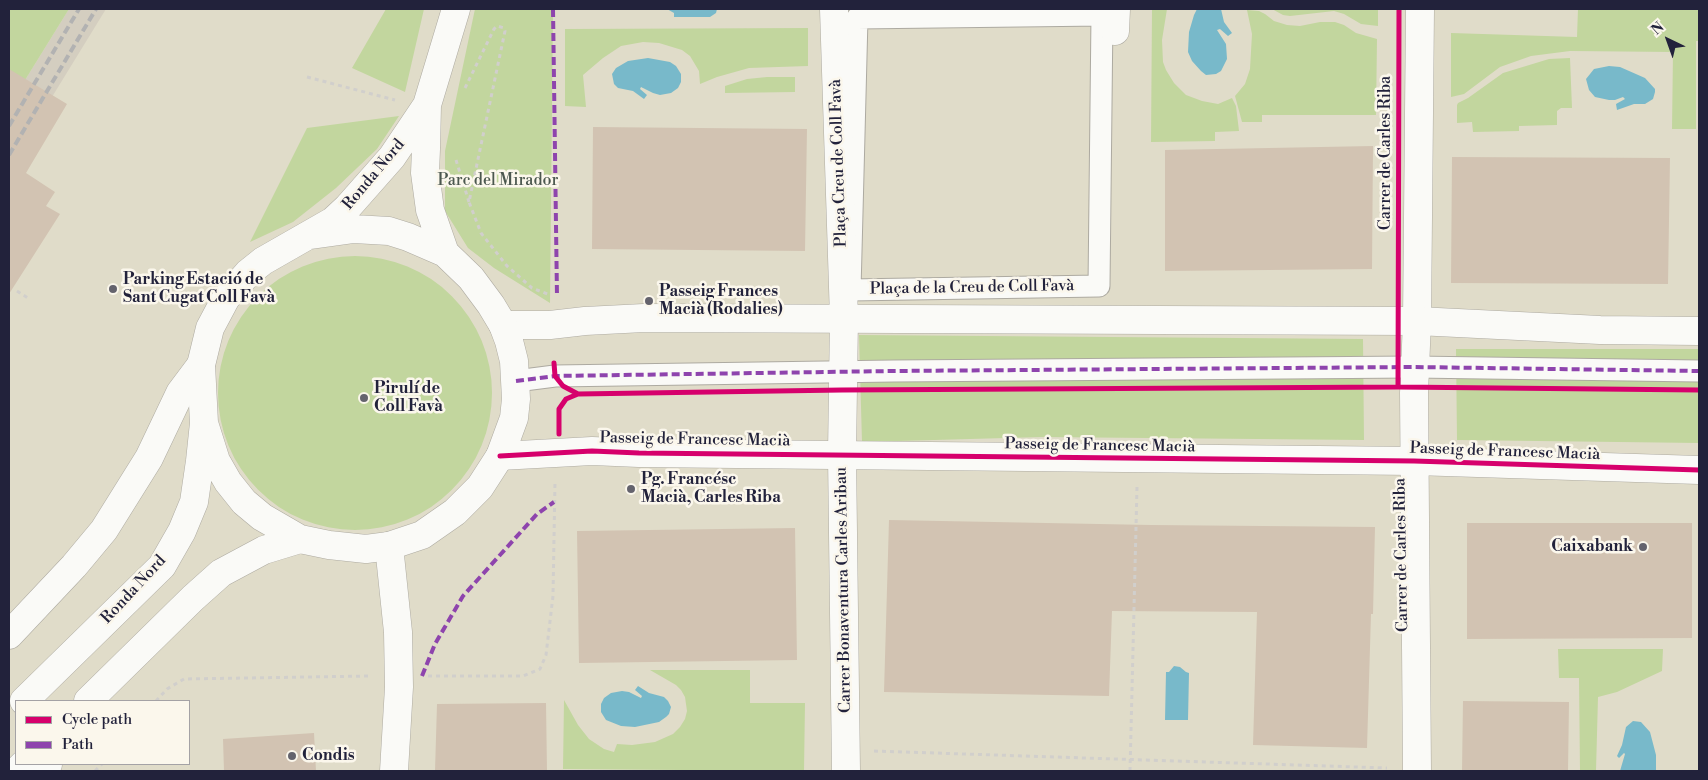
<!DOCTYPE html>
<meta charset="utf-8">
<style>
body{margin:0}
#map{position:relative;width:1708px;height:780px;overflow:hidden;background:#e0dcc9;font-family:"Libre Bodoni",serif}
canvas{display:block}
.frame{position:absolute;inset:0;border:10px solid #22223b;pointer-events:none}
.legend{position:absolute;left:15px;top:700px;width:175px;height:65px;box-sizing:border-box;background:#fbf7ec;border:1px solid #a4a2a5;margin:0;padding:6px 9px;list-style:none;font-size:15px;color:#22223b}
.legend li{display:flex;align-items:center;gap:10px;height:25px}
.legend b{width:25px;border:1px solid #a4a2a5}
.north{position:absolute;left:1643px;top:15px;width:50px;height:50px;-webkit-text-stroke:4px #fbf7ec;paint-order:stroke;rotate:318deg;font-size:14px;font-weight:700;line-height:20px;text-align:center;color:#22223b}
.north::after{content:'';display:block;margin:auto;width:18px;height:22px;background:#22223b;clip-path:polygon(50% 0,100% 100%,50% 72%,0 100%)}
</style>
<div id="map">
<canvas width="1708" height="780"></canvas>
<div class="frame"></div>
<ul class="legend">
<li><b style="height:6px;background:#d6006c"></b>Cycle path</li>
<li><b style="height:6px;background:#8e44ad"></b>Path</li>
</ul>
<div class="north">N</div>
</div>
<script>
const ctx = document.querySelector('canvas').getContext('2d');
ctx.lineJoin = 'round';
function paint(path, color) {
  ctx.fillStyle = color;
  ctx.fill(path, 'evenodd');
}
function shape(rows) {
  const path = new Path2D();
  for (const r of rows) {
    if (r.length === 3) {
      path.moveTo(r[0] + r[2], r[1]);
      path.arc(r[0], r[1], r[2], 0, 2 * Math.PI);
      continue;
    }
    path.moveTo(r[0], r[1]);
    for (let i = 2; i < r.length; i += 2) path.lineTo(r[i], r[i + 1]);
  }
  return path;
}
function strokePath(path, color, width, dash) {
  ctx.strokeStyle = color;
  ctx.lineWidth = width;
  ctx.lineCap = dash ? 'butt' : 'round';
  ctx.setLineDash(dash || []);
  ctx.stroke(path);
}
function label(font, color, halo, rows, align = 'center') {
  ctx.font = font + ' "Libre Bodoni",serif';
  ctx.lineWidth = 5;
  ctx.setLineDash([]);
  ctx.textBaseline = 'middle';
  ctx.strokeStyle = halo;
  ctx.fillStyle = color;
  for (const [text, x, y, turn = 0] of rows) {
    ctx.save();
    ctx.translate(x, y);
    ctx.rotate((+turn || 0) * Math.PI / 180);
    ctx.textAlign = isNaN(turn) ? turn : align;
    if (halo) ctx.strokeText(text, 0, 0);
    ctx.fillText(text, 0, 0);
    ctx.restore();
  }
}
paint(shape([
 [69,9,106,9,9,167,9,106]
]), '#d4cec0');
paint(shape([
 [9,9,69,9,9,106],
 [386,9,424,9,405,92,352,68],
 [475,9,553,9,550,303,494,268,468,248,445,211,445,151],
 [1152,9,1167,9,1162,40,1163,62,1166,70,1174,83,1186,95,1202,101,1218,104,1232,98,1236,106,1239,131,1215,132,1215,141,1151,142],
 [1272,9,1378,9,1378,26,1361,24,1344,14,1334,11,1290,16,1283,15],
 [1578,9,1699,9,1699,41,1696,41,1696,129,1672,129,1673,52,1570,51,1531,56,1500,67,1464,94,1451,97,1451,33,1577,37],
 [1247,10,1259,11,1265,14,1274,21,1287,25,1300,26,1320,22,1335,22,1344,25,1356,33,1377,39,1376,115,1262,115,1262,122,1242,122,1235,96,1245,84,1250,69,1252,34],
 [808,28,808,66,749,68,717,77,700,84,699,71,690,56,682,50,659,43,643,42,621,46,603,58,583,75,586,107,565,106,565,29],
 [1570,58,1572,108,1561,108,1557,111,1557,125,1519,126,1519,131,1473,132,1472,122,1457,123,1457,105,1458,103,1468,98,1503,73,1549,59],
 [767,77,795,77,795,92,725,93,725,86,747,79],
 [399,116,377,149,336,188,293,222,250,242,307,128],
 [355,393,137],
 [859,335,1363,339,1364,440,1042,437,862,442],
 [1456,349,1699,349,1699,443,1457,440],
 [1558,649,1663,649,1662,671,1617,692,1598,697,1596,771,1580,771,1579,678,1559,678],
 [650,670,750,670,750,703,805,703,804,771,563,769,564,700,578,725,589,739,604,749,614,752,617,744,632,745,655,742,673,734,680,727,685,719,687,711,685,697,681,690,676,685]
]), '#c2d69e');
paint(shape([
 [667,9,717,9,716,13,710,17,674,17,674,13],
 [1197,9,1221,9,1224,22,1232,33,1228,36,1220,29,1217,30,1226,44,1227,59,1221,71,1216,74,1206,75,1201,71,1192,61,1188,52,1189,32,1194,15],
 [648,58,670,62,676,66,681,74,681,82,678,88,671,93,660,95,653,93,641,87,640,89,647,95,644,99,633,91,618,88,614,84,612,74,616,68,628,61],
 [1609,66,1620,67,1645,78,1655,89,1655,92,1653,99,1645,104,1634,104,1617,110,1616,104,1625,99,1623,97,1615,100,1609,100,1595,97,1589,90,1586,79,1594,69],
 [1174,666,1180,667,1186,672,1189,673,1188,720,1165,720,1166,672,1169,672],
 [638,686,649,693,664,697,668,701,671,707,669,714,666,717,659,722,635,727,621,726,606,720,601,712,601,704,604,698,611,693,622,691,629,692,641,698,642,696,635,690],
 [1633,721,1641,722,1650,732,1656,755,1656,771,1620,771,1625,754,1624,753,1619,758,1617,756,1622,745,1626,727]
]), '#78b9ca');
paint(shape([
 [9,69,67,104,26,173,55,192,46,206,60,214,9,294],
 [593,127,807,129,805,251,592,249],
 [1373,146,1372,269,1165,271,1165,150],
 [1452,157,1670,158,1668,284,1451,283],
 [889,520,1151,525,1375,527,1373,614,1371,614,1367,748,1253,745,1257,612,1112,611,1109,696,884,692],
 [1467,523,1692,523,1692,638,1467,639],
 [795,528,797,660,579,663,577,531],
 [1463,701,1569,702,1568,771,1462,771],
 [546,703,547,771,435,771,437,704],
 [314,733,316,771,224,771,223,739]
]), '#d2c3b2');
const pedestrian = shape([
 [1102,15,1099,286,850,290,857,18,1102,15],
 [516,381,555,376,894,371,1414,367,1699,371]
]);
const minor = shape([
 [834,9,844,318,842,454,846,771],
 [1115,31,1116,9],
 [389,546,398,632,399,687,394,771],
 [9,635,74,566,104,530,149,458,180,393,201,365],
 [42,771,48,764],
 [1417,771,1414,393,1417,321,1420,9]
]);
const tertiary = shape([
 [503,325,550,325,585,321,644,318,1417,321,1600,330,1699,331],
 [500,456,592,451,639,453,1414,461,1699,470]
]);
const secondary = shape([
 [445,253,430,210,425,173,426,149,427,105,456,9],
 [204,423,216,461,228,482,244,502,262,517,300,539,329,545,366,549,389,546,422,535,455,512,480,487,500,456,514,418,516,399,514,361,509,341,503,325,491,305,471,278,445,253,408,237,389,231,354,229,311,235],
 [24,701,162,566,182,531,194,502,200,461,204,423,201,365,210,328,226,298,248,273,263,261,333,221,347,208,392,157,427,105],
 [88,701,193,598,221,573,264,550,300,539],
 [17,771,24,764]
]);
strokePath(pedestrian, '#adaaa1', 23);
strokePath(minor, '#adaaa1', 29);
strokePath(tertiary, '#adaaa1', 29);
strokePath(secondary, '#adaaa1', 29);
strokePath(shape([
 [307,77,395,100],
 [465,88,494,29,497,26,504,28,505,31,469,202,481,233,507,266,532,288,550,295],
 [456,160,469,202],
 [17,291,28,298],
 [428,676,523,676,540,669,546,655,553,596,555,481],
 [156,701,167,689,184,679,369,676],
 [874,751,1387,768],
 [95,771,102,764],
 [1130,771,1137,487]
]), '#d1cfcc', 3, [4, 4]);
strokePath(pedestrian, '#fafaf7', 21);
strokePath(minor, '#fafaf7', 28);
strokePath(tertiary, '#fafaf7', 28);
strokePath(secondary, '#fafaf7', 28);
strokePath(shape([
 [9,126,79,9],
 [9,155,96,9]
]), '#b2b2b2', 4, [8, 4]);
strokePath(shape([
 [553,9,557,297],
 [516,381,555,376,894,371,1414,367,1699,371],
 [422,676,435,644,463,596,537,514,554,502]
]), '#8e44ad', 4, [8, 4]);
strokePath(shape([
 [554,363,555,376,563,386,578,394,566,399,559,409,559,434],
 [1398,387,1399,9],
 [578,394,842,390,1398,387,1699,390],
 [500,456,592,451,639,453,1414,461,1699,470]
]), '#d6006c', 5);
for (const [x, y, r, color] of [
 [113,289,5,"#64636d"],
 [649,301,5,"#64636d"],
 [364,398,5,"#64636d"],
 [631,489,5,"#64636d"],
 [1643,547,5,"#64636d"],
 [292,756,5,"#64636d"]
]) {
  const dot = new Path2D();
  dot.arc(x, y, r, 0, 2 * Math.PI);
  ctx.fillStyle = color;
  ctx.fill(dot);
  strokePath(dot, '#fbf7ec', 2);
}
label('16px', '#22223b', '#fbf7ec', [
 ["Carrer de Carles Riba",1386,153,-90],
 ["Plaça Creu de Coll Favà",839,163,-92],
 ["Ronda Nord",374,175,-50],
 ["Plaça de la Creu de Coll Favà",972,288,-1],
 ["Passeig de Francesc Macià",695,440,1],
 ["Passeig de Francesc Macià",1100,446,1],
 ["Passeig de Francesc Macià",1505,452,2],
 ["Carrer de Carles Riba",1402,555,-91],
 ["Ronda Nord",134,590,-47],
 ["Carrer Bonaventura Carles Aribau",844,590,-91]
]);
label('16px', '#4b574e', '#fbf7ec', [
 ["Parc del Mirador",498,181]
]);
label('bold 16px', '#22223b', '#fbf7ec', [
 ["Parking Estació de",123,280],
 ["Sant Cugat Coll Favà",123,298],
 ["Passeig Frances",659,292],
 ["Macià (Rodalies)",659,310],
 ["Pirulí de",374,389],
 ["Coll Favà",374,407],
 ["Pg. Francésc",641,480],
 ["Macià, Carles Riba",641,498],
 ["Caixabank",1633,547,"right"],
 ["Condis",302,756]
], 'left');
</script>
